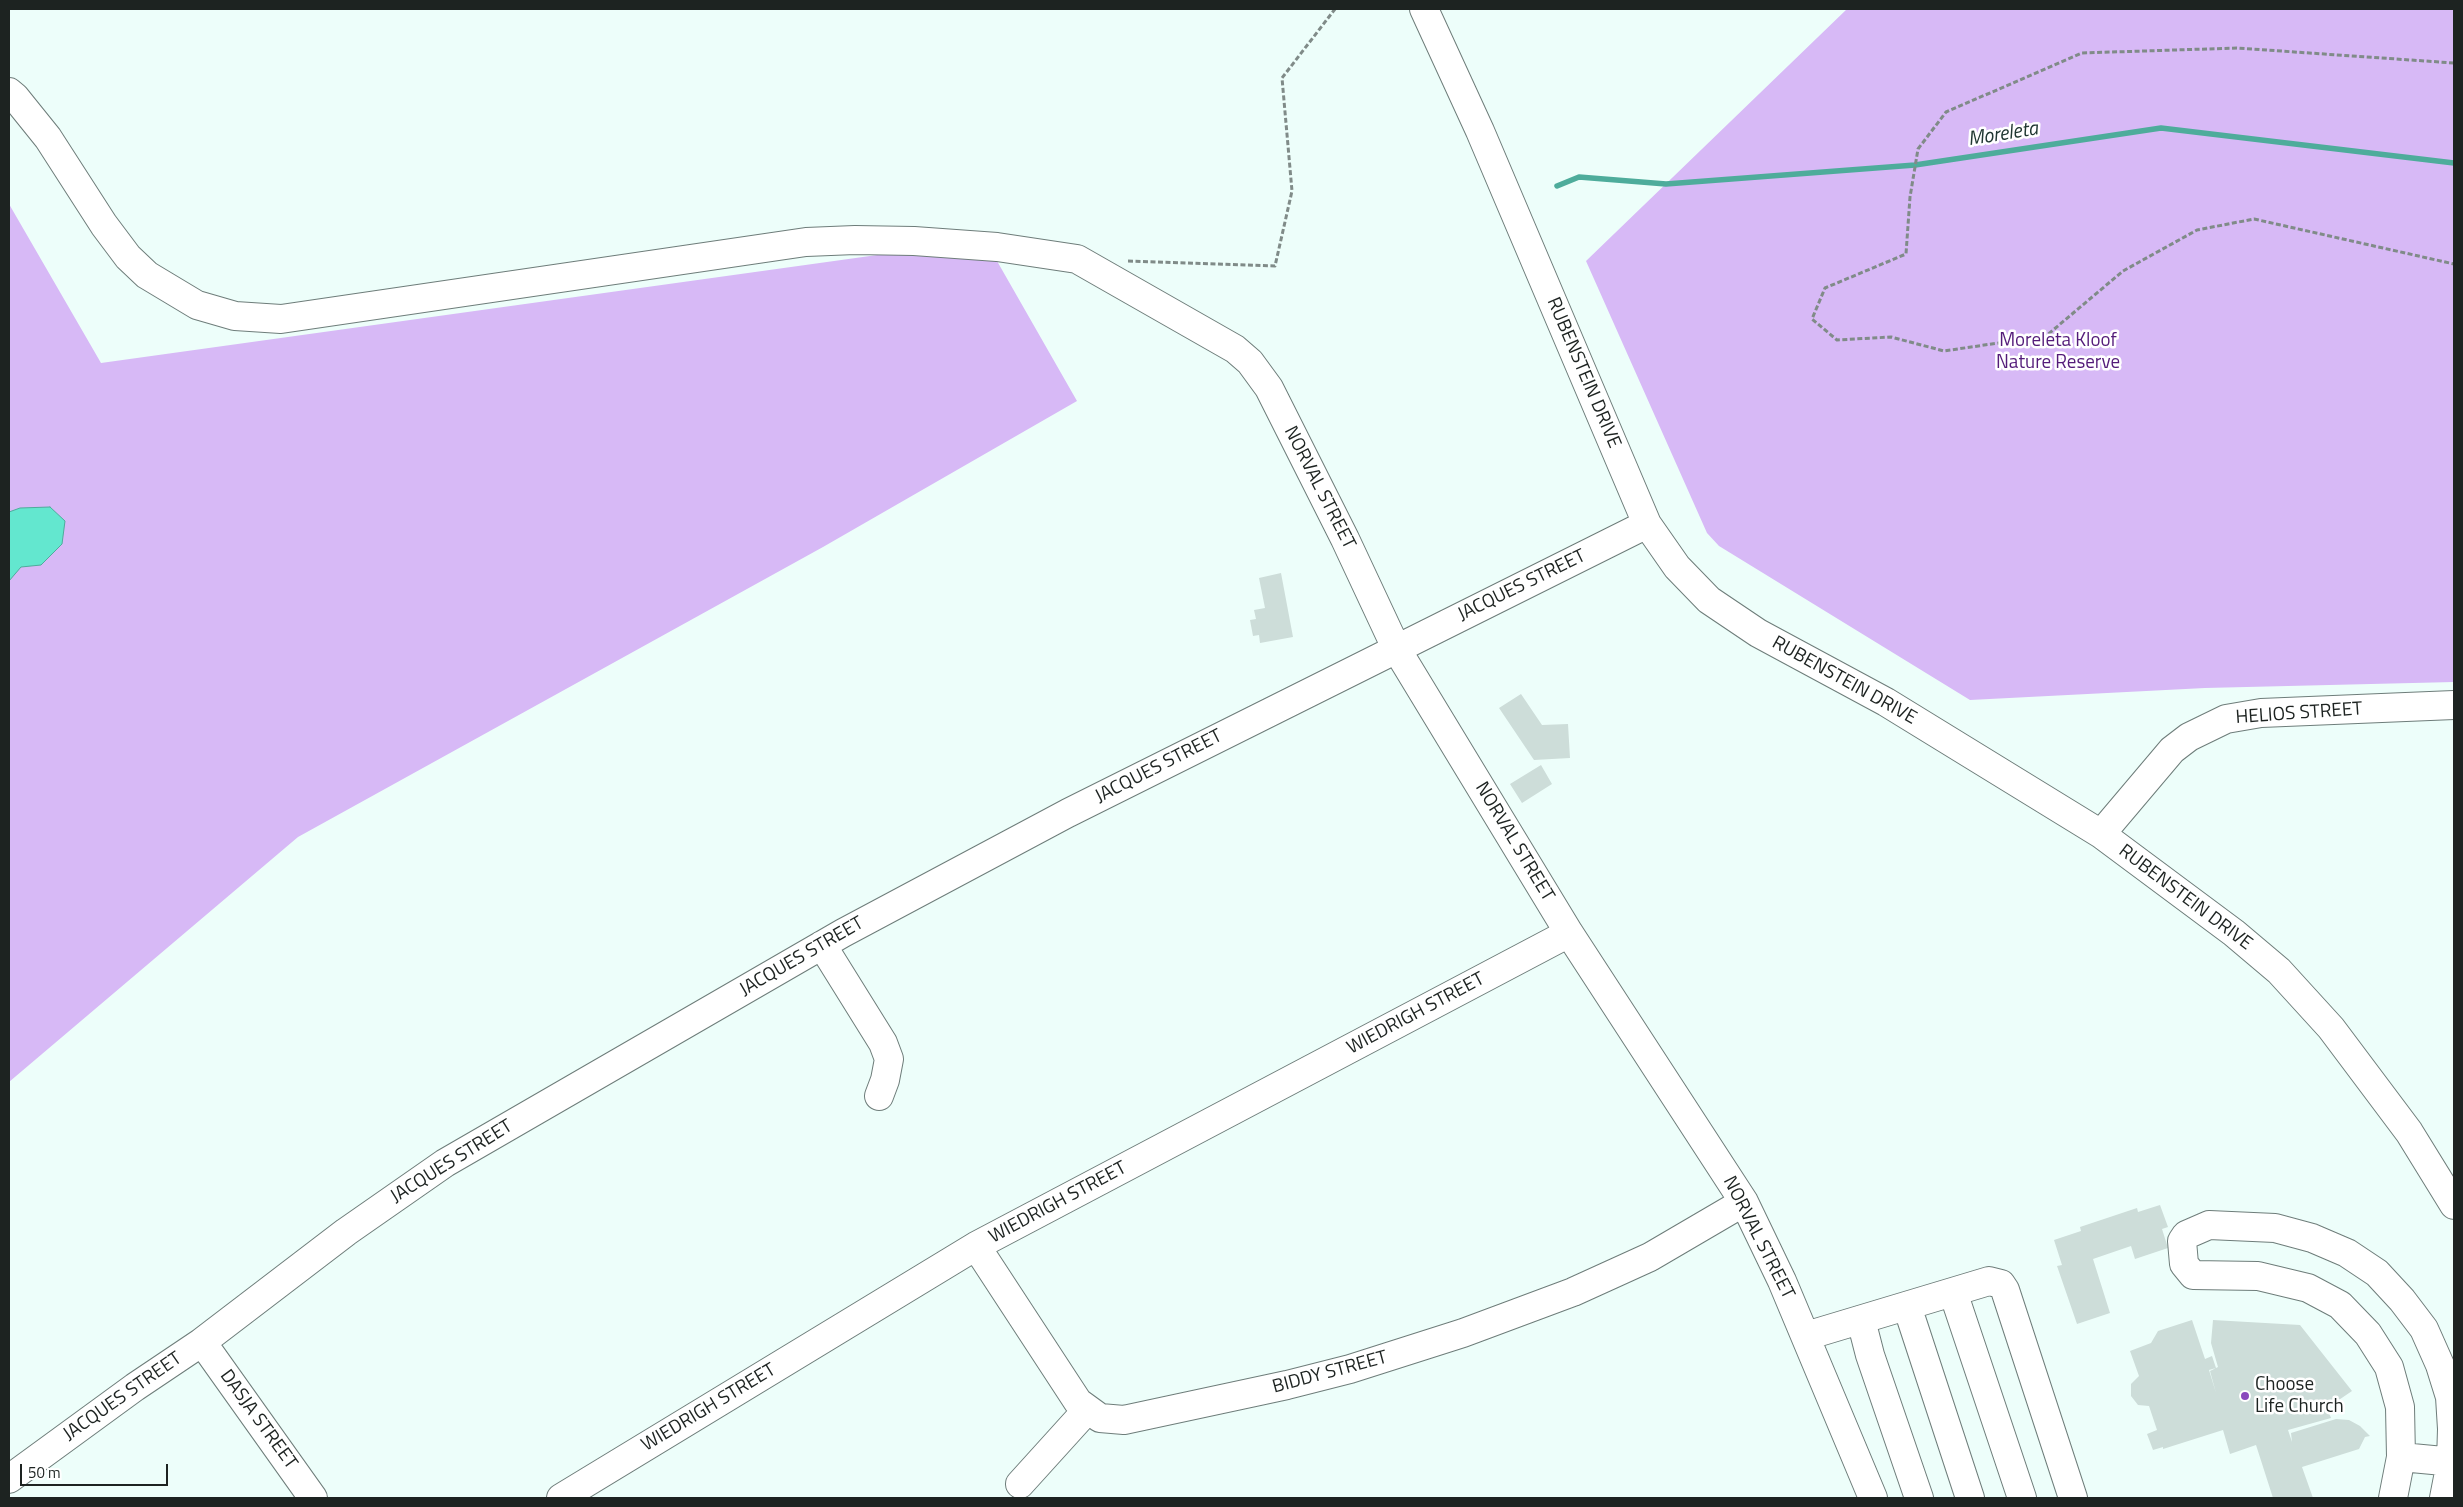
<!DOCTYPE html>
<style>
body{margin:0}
#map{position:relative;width:2463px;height:1507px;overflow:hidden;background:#edfefa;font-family:"Titillium Web",sans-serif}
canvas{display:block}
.frame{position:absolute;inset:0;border:10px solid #1d2321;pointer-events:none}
.scale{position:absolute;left:20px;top:1464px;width:148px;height:22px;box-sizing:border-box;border:2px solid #1d2321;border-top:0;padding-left:6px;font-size:15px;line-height:18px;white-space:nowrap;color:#1d2321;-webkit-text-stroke:4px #fff;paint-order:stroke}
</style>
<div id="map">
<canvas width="2463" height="1507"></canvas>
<div class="frame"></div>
<div class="scale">50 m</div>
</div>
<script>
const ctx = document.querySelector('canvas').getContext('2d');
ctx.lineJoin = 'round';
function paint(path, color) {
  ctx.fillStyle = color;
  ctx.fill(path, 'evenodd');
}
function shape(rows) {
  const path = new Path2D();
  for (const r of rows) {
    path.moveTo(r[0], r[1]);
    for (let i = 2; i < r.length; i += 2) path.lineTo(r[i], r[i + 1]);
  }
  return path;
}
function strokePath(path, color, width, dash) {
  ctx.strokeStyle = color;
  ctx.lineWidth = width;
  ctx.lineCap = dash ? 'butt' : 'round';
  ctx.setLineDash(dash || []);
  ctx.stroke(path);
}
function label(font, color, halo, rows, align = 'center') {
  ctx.font = font + ' "Titillium Web",sans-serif';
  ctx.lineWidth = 5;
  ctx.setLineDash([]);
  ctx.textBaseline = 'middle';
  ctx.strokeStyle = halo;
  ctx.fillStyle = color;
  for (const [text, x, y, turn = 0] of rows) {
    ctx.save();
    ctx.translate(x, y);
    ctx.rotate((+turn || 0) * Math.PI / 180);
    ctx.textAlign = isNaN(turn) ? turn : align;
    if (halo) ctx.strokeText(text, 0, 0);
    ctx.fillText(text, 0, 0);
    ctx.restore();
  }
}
paint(shape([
 [1847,9,2454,9,2454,682,2205,688,1970,700,1719,546,1707,533,1586,261],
 [9,204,101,363,985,240,1077,401,823,547,298,837,9,1082]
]), '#d7b9f6');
const water = shape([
 [50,507,65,521,62,544,41,565,21,567,9,581,9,512,20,508,50,507]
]);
paint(water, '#63e7cf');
strokePath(water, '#4eac9b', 1);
strokePath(shape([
 [1557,186,1579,177,1666,184,1915,165,2161,128,2454,163]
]), '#4eac9b', 5.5);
paint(shape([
 [1281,573,1293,637,1260,643,1259,635,1253,636,1250,620,1256,619,1254,610,1265,608,1259,578],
 [1521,694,1542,725,1568,724,1570,758,1534,760,1499,708],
 [1541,765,1552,784,1522,803,1510,784],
 [2160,1205,2168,1227,2162,1229,2168,1248,2135,1259,2131,1246,2093,1259,2110,1313,2077,1324,2057,1266,2062,1265,2054,1240,2081,1231,2080,1227,2137,1208,2138,1212],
 [2192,1320,2205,1359,2212,1356,2216,1368,2209,1370,2216,1393,2210,1371,2218,1367,2211,1343,2213,1320,2300,1325,2352,1391,2327,1408,2331,1418,2288,1430,2292,1442,2291,1433,2336,1419,2349,1420,2360,1426,2370,1436,2365,1437,2359,1449,2302,1467,2313,1498,2273,1498,2256,1445,2230,1454,2223,1430,2163,1449,2163,1447,2153,1450,2147,1434,2157,1430,2149,1406,2138,1405,2131,1396,2131,1384,2139,1376,2130,1351,2151,1343,2158,1331]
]), '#cdddd9');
const minor = shape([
 [1424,9,1480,131,1647,524,1677,567,1709,600,1758,633,1886,702,2101,834,2234,933,2279,971,2331,1028,2409,1132,2454,1205],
 [9,92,15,97,48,138,104,225,128,257,147,275,197,305,235,316,281,319,806,242,855,240,914,241,997,247,1077,259,1235,349,1250,362,1269,388,1345,539,1396,648,1569,933,1744,1202,1782,1281,1873,1498],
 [2101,834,2172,750,2189,737,2226,719,2261,713,2454,705],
 [822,945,883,1043,889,1059,885,1080,879,1096],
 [976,1246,1078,1402,1100,1418,1124,1420,1287,1385,1350,1369,1463,1333,1573,1292,1650,1257,1744,1202],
 [1953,1292,2022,1498],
 [1907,1306,1970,1498],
 [1861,1320,1870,1355,1919,1498],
 [1806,1336,1989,1281,2001,1284,2005,1290,2073,1498],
 [202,1342,313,1498],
 [2401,1457,2454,1462],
 [9,1479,135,1387,202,1342,346,1232,445,1163,843,933,1068,813,1647,524],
 [1020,1484,1087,1410],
 [561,1498,976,1246,1569,933],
 [2393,1498,2401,1457,2400,1407,2389,1367,2368,1334,2340,1305,2308,1288,2258,1276,2193,1275,2184,1264,2182,1241,2186,1235,2209,1225,2275,1228,2312,1238,2347,1253,2377,1273,2402,1300,2424,1329,2440,1365,2450,1397,2452,1429,2451,1462,2444,1498]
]);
strokePath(minor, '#6e7d7a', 30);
strokePath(shape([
 [2454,63,2237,48,2082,53,1946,112,1918,149,1910,197,1906,254,1825,288,1812,319,1837,340,1891,337,1944,351,2046,336,2123,271,2197,230,2254,219,2454,264],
 [1128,261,1275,266,1292,191,1282,78,1335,9]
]), '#808b88', 3, [5, 2.5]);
strokePath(minor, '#fff', 28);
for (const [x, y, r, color] of [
 [2245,1396,5,"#8a48bd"]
]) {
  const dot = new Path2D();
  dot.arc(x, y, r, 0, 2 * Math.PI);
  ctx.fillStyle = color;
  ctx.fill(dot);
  strokePath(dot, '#fff', 2);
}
label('19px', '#531b79', '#fff', [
 ["Moreleta Kloof",2058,341],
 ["Nature Reserve",2058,363]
]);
label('19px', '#1d2321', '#fff', [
 ["RUBENSTEIN DRIVE",1583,373,67],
 ["NORVAL STREET",1319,488,63],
 ["JACQUES STREET",1522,586,-26],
 ["RUBENSTEIN DRIVE",1844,681,29],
 ["HELIOS STREET",2299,714,-4],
 ["JACQUES STREET",1159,767,-27],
 ["NORVAL STREET",1514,842,59],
 ["RUBENSTEIN DRIVE",2185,898,37],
 ["JACQUES STREET",802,957,-30],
 ["WIEDRIGH STREET",1416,1014,-28],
 ["JACQUES STREET",452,1162,-32],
 ["WIEDRIGH STREET",1058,1203,-28],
 ["NORVAL STREET",1758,1238,63],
 ["BIDDY STREET",1330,1373,-15],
 ["JACQUES STREET",123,1397,-35],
 ["WIEDRIGH STREET",709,1408,-31],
 ["DASJA STREET",258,1420,54]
]);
label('19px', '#1d2321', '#fff', [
 ["Choose",2255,1385],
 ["Life Church",2255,1407]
], 'left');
label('italic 20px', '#203732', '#fff', [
 ["Moreleta",2003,135,-9]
]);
</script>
